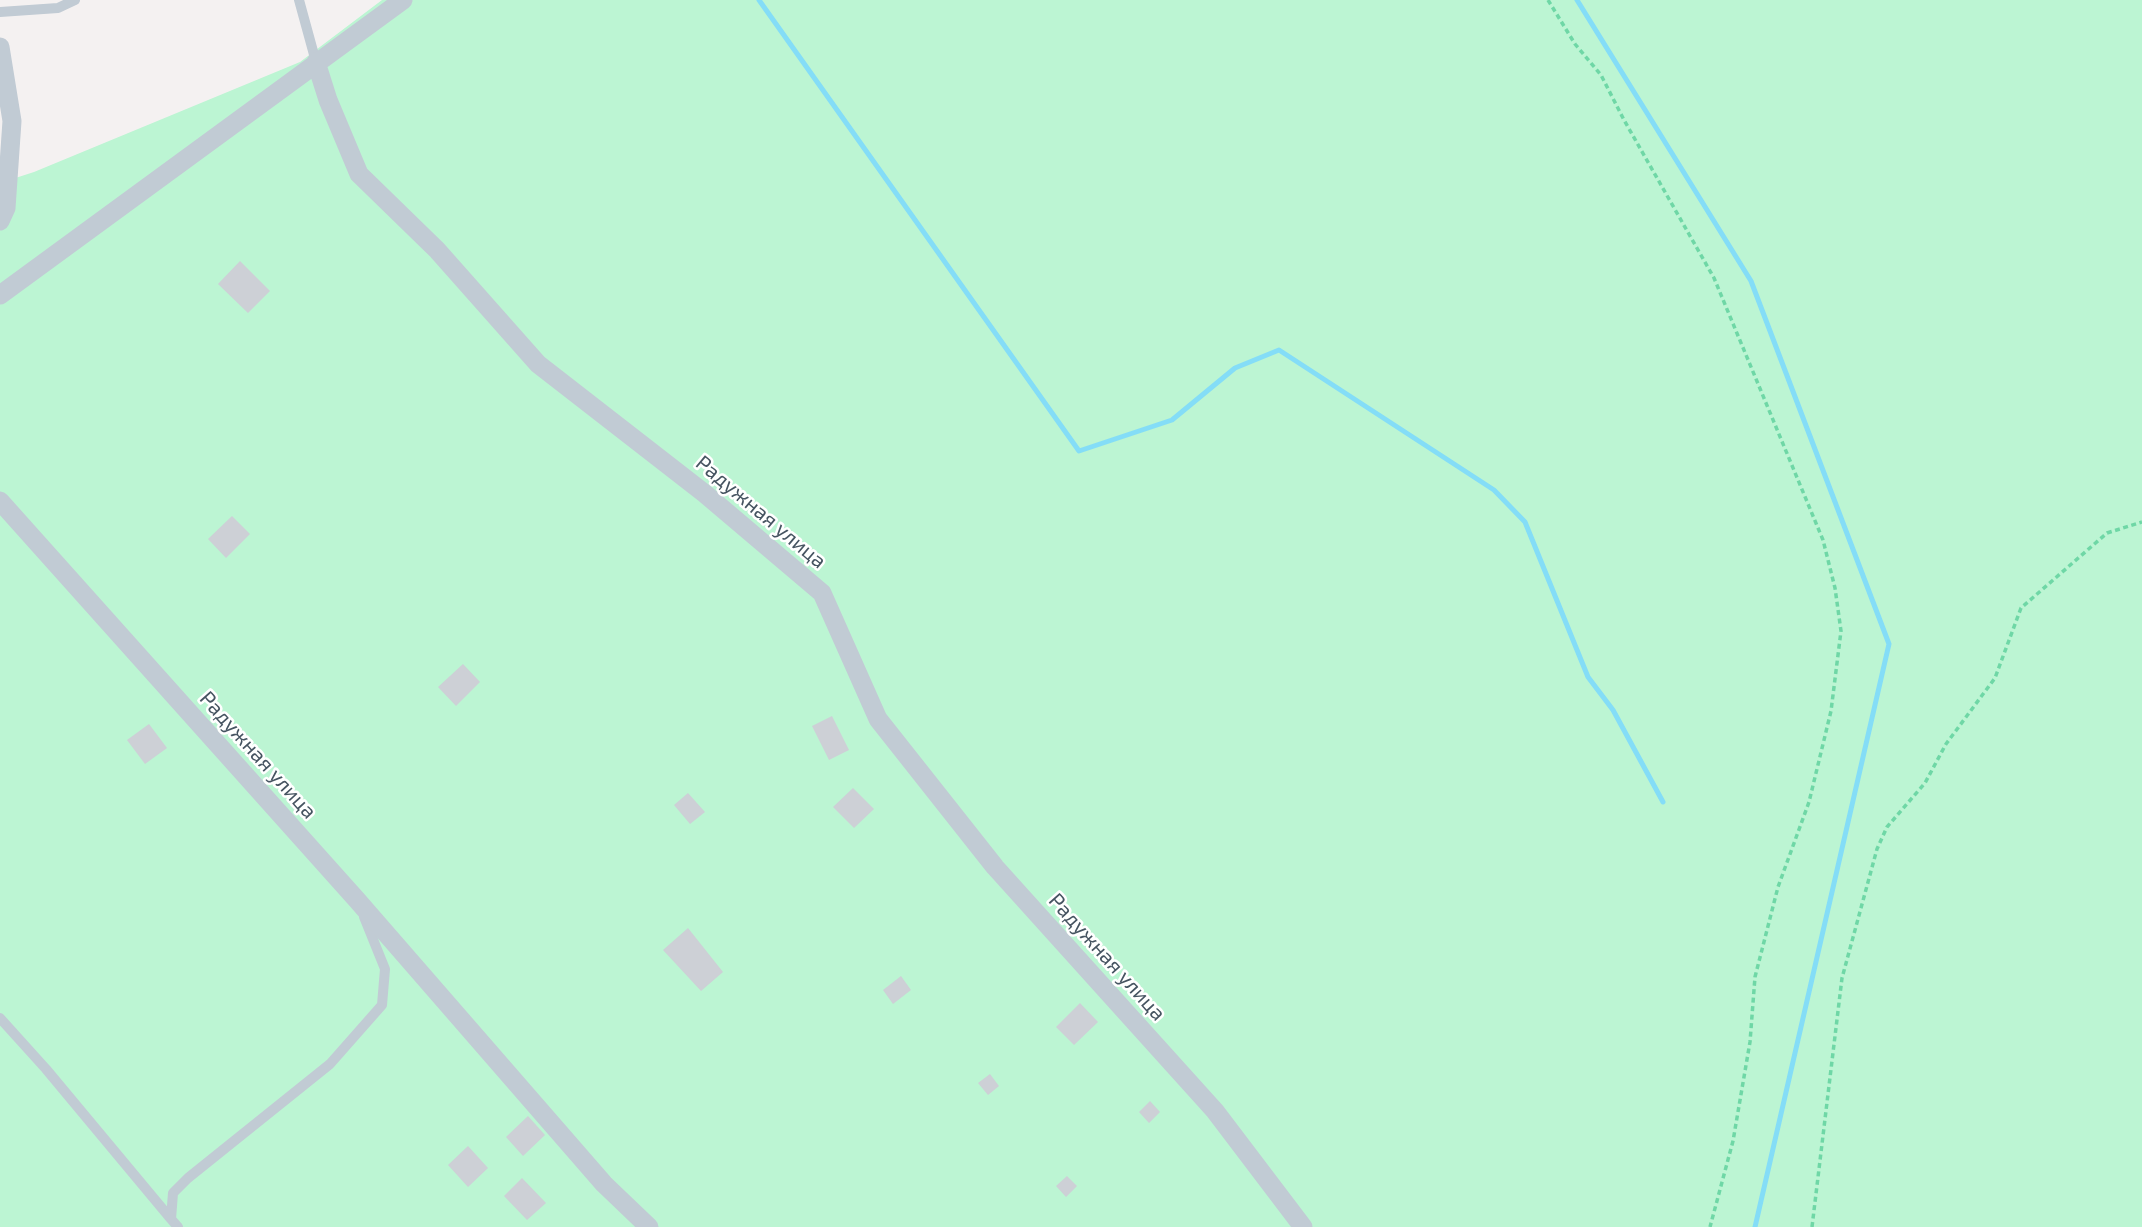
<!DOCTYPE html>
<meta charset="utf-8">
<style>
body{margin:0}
canvas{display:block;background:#f4f1f1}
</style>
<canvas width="2142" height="1227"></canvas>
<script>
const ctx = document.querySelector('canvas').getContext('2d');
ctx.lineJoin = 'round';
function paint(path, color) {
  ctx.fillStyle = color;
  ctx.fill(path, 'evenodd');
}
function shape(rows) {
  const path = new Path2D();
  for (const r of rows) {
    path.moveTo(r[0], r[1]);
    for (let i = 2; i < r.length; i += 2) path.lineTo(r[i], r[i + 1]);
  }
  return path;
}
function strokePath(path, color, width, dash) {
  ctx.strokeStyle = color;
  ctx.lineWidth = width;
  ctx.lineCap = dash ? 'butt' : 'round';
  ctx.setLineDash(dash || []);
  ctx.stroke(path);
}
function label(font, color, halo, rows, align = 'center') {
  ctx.font = font + ' "Exo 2",sans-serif';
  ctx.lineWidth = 5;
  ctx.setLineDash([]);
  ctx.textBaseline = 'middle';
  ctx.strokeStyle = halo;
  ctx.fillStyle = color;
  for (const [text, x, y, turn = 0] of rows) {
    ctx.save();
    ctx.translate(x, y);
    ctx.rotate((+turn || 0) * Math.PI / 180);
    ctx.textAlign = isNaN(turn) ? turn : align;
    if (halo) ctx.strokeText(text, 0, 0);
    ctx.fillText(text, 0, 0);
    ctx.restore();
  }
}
paint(shape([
 [382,0,2142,0,2142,1227,0,1227,0,183,34,172,300,62]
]), '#bcf5d3');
strokePath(shape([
 [759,0,1079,451,1172,420,1235,368,1279,350,1494,490,1525,522,1588,677,1613,710,1663,802],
 [1577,0,1751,281,1889,644,1755,1227]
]), '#84ddf7', 5);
paint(shape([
 [240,261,270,291,248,313,218,284],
 [232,516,250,534,226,558,208,539],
 [463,664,480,682,456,706,438,687],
 [832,716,849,750,829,760,812,726],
 [149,724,167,748,145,764,127,740],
 [853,788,874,809,854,828,833,807],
 [688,793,705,812,690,824,674,805],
 [688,928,723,972,701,991,663,950],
 [901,976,911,990,893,1004,883,990],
 [1080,1003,1098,1022,1074,1045,1056,1027],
 [990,1074,999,1086,988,1095,978,1083],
 [1150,1101,1160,1112,1149,1123,1139,1112],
 [528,1116,545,1135,523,1156,506,1137],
 [468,1146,488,1168,468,1187,448,1165],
 [1067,1176,1077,1186,1066,1197,1056,1186],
 [522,1178,546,1203,527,1220,504,1196]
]), '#cdd0d6');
strokePath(shape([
 [1548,0,1575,44,1601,75,1624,120,1714,278,1823,540,1835,588,1841,631,1831,711,1809,802,1778,887,1755,977,1750,1042,1733,1141,1710,1227],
 [1812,1227,1842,978,1877,849,1887,827,1925,783,1946,744,1995,678,2021,608,2107,533,2142,522]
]), '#6fd7a6', 3.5, [5, 3.5]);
strokePath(shape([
 [299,0,316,62],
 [0,12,58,8,75,0],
 [0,1018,46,1069,171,1219],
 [178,1227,171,1219,173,1193,188,1178,330,1064,382,1005,385,969,364,917]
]), '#c1cbd4', 10);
strokePath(shape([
 [0,47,12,121,6,208,0,221],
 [316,62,328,100,359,174,437,250,538,364,704,493,822,593,878,719,995,867,1215,1111,1303,1227],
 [0,295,403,0],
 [0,501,357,900,604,1184,649,1227]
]), '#c1cbd4', 19);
label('21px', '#465461', '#fff', [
 ["Радужная улица",761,512,40],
 ["Радужная улица",258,755,48],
 ["Радужная улица",1107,957,48]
]);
</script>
